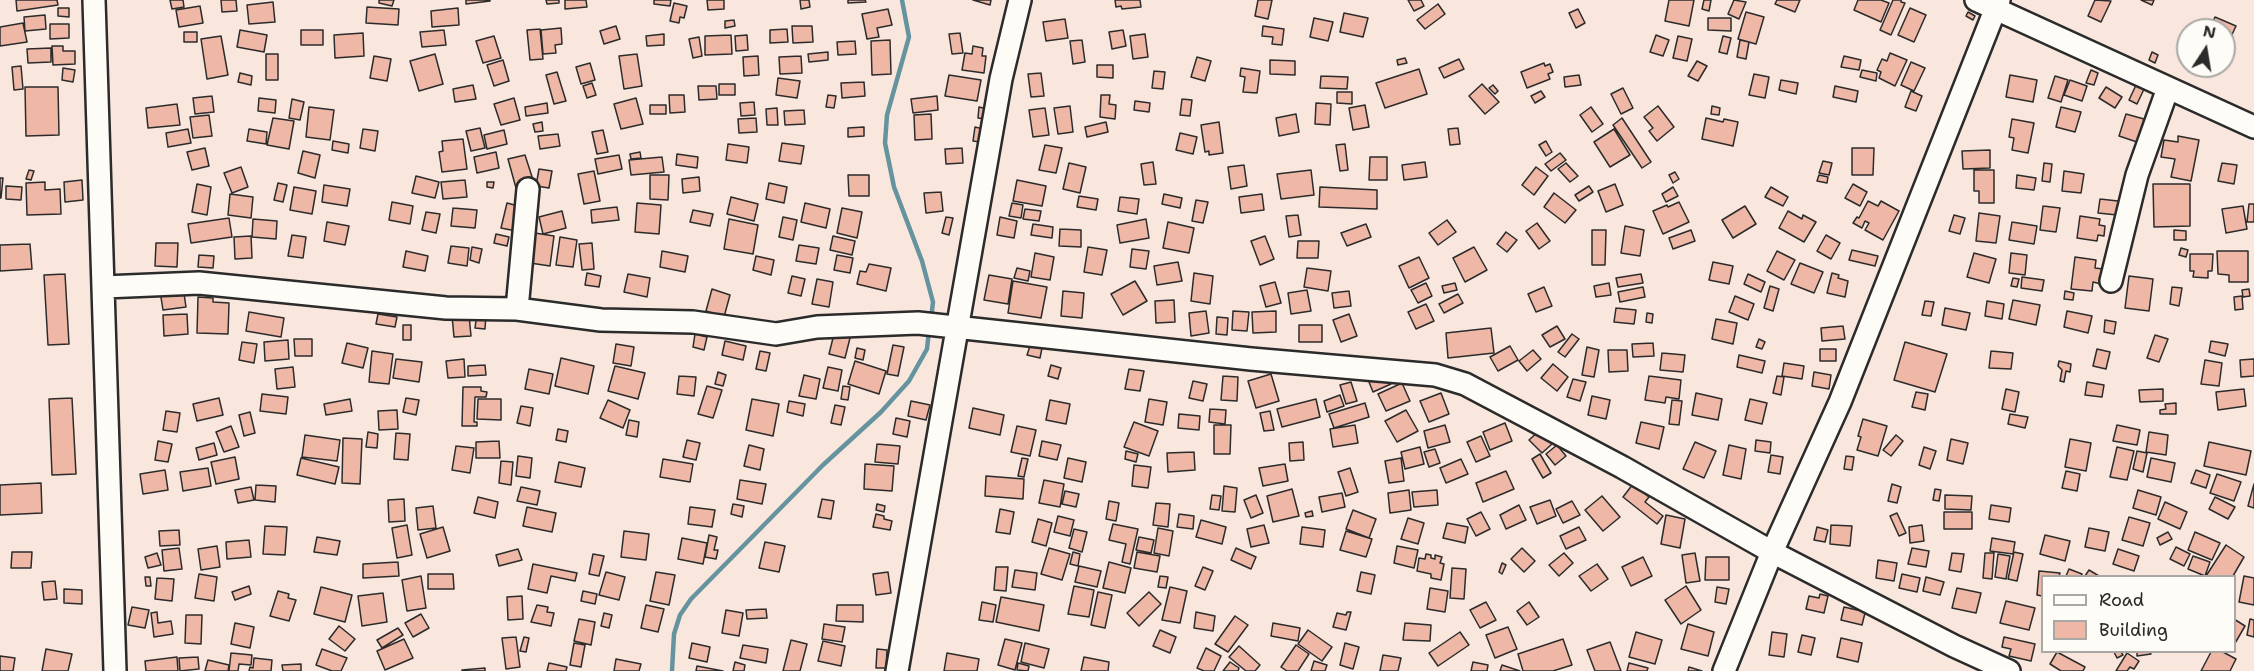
<!DOCTYPE html>
<style>
body{margin:0}
#map{position:relative;width:2254px;height:671px;overflow:hidden;background:#f9e7de;font-family:"Shantell Sans",sans-serif}
canvas{display:block}
.legend{position:absolute;left:2041px;top:575px;width:195px;height:78px;box-sizing:border-box;background:#fdfcf7;border:2px solid #a9a8a5;margin:0;padding:8px 10px;list-style:none;font-size:18px;color:#2b2b2b}
.legend li{display:flex;align-items:center;gap:12px;height:30px}
.legend b{width:30px;border:2px solid #a9a8a5}
.north{position:absolute;left:2176px;top:18px;width:60px;height:60px;box-sizing:border-box;background:#fdfcf7;border:2px solid #a9a8a5;border-radius:50%;rotate:12deg;font-size:16px;font-weight:700;line-height:24px;text-align:center;color:#2b2b2b}
.north::after{content:'';display:block;margin:auto;width:21px;height:27px;background:#2b2b2b;clip-path:polygon(50% 0,100% 100%,50% 72%,0 100%)}
</style>
<div id="map">
<canvas width="2254" height="671"></canvas>
<ul class="legend">
<li><b style="height:8px;background:#fdfcf7"></b>Road</li>
<li><b style="height:16px;background:#efb7a5"></b>Building</li>
</ul>
<div class="north">N</div>
</div>
<script>
const ctx = document.querySelector('canvas').getContext('2d');
ctx.lineJoin = 'round';
function shape(rows) {
  const path = new Path2D();
  for (const r of rows) {
    path.moveTo(r[0], r[1]);
    for (let i = 2; i < r.length; i += 2) path.lineTo(r[i], r[i + 1]);
  }
  return path;
}
function strokePath(path, color, width, dash) {
  ctx.strokeStyle = color;
  ctx.lineWidth = width;
  ctx.lineCap = dash ? 'butt' : 'round';
  ctx.setLineDash(dash || []);
  ctx.stroke(path);
}
function paint(path, color) {
  ctx.fillStyle = color;
  ctx.fill(path, 'evenodd');
}
strokePath(shape([
 [902,0,909,37,887,115,885,143,894,187,922,261,933,302,931,319],
 [672,671,674,634,680,615,691,599,823,465,881,412,909,381,927,349,929,330]
]), '#65939e', 4.5);
const building = shape([
 [16,0,57,0,58,5,17,11,16,0],
 [170,0,183,0,184,7,172,9,170,0],
 [221,0,236,0,237,11,222,12,221,0],
 [379,0,394,0,392,6,379,3,379,0],
 [466,0,490,0,490,1,466,4,466,0],
 [546,0,559,0,559,3,547,4,546,0],
 [565,0,586,0,587,7,565,9,565,0],
 [654,0,671,0,670,6,654,4,654,0],
 [707,0,724,0,724,9,708,10,707,0],
 [800,0,809,0,810,7,801,9,800,0],
 [848,0,865,0,866,2,848,3,848,0],
 [973,0,991,0,990,5,973,0],
 [1115,0,1140,0,1141,7,1122,9,1121,6,1116,7,1115,0],
 [1258,0,1272,0,1268,19,1255,16,1258,0],
 [1408,0,1421,0,1424,6,1414,11,1408,0],
 [1669,0,1694,0,1689,26,1665,21,1669,0],
 [1704,0,1711,0,1709,11,1702,9,1704,0],
 [1734,0,1746,2,1739,19,1728,14,1734,0],
 [1777,0,1800,0,1795,12,1775,4,1777,0],
 [1858,0,1881,0,1889,3,1881,22,1854,10,1858,0],
 [1893,0,1901,0,1901,2,1905,3,1891,35,1880,30,1893,0],
 [2095,0,2111,1,2101,22,2088,16,2095,0],
 [2141,0,2154,0,2152,5,2141,0],
 [273,2,275,22,249,24,247,5,273,2],
 [674,3,687,6,684,18,680,17,679,23,670,21,674,3],
 [1438,4,1445,14,1425,29,1417,20,1438,4],
 [200,6,203,23,179,27,176,10,200,6],
 [367,7,399,9,398,25,366,23,367,7],
 [58,8,69,8,69,17,58,16,58,8],
 [458,8,459,25,432,27,431,11,458,8],
 [1910,8,1926,15,1914,42,1898,35,1910,8],
 [888,9,892,25,877,28,879,37,867,39,862,14,888,9],
 [1578,9,1585,23,1576,28,1569,13,1578,9],
 [1746,12,1764,17,1756,44,1738,39,1746,12],
 [1968,12,1975,16,1973,20,1966,16,1968,12],
 [1344,13,1368,18,1363,37,1340,32,1344,13],
 [45,15,46,29,25,31,24,17,45,15],
 [2215,17,2236,26,2229,41,2224,39,2224,30,2209,30,2215,17],
 [1314,18,1333,22,1328,41,1310,37,1314,18],
 [1708,18,1731,18,1731,31,1708,30,1708,18],
 [1065,19,1068,38,1046,41,1043,22,1065,19],
 [734,20,735,26,725,28,725,21,734,20],
 [23,23,27,42,0,46,0,27,23,23],
 [50,24,69,24,69,38,50,39,50,24],
 [616,26,620,39,604,44,600,31,616,26],
 [792,26,812,26,813,42,793,43,792,26],
 [1263,26,1284,29,1282,45,1272,44,1273,37,1262,36,1263,26],
 [561,28,562,44,555,45,556,53,543,54,541,30,561,28],
 [540,29,543,59,530,60,527,30,540,29],
 [787,29,788,42,770,43,770,30,787,29],
 [240,30,267,35,264,52,237,47,240,30],
 [301,30,323,30,323,45,301,45,301,30],
 [444,30,446,45,422,47,420,32,444,30],
 [1123,30,1126,46,1112,49,1109,32,1123,30],
 [184,32,197,32,197,42,184,42,184,32],
 [363,33,364,56,335,58,334,35,363,33],
 [960,33,963,53,952,54,949,34,960,33],
 [664,34,664,45,647,46,646,36,664,34],
 [1145,34,1148,57,1133,59,1130,36,1145,34],
 [731,35,732,54,705,55,705,36,731,35],
 [747,35,748,50,736,51,735,36,747,35],
 [1656,35,1669,40,1663,56,1650,52,1656,35],
 [221,36,228,75,207,79,201,39,221,36],
 [494,36,501,58,483,63,476,41,494,36],
 [1678,36,1692,39,1687,61,1673,58,1678,36],
 [1723,36,1731,38,1727,54,1719,52,1723,36],
 [699,37,702,56,693,58,689,39,699,37],
 [890,40,891,74,872,75,871,41,890,40],
 [1082,40,1085,62,1073,64,1070,41,1082,40],
 [1740,40,1749,42,1746,59,1737,57,1740,40],
 [855,41,856,54,838,55,837,42,855,41],
 [52,46,63,46,63,51,75,51,75,64,53,65,52,46],
 [973,46,983,48,982,56,986,56,984,73,962,70,965,53,972,54,973,46],
 [51,48,51,62,28,63,27,49,51,48],
 [828,52,828,60,809,62,808,54,828,52],
 [2152,52,2158,55,2155,63,2149,60,2152,52],
 [1890,53,1907,60,1895,86,1879,78,1881,72,1877,70,1882,59,1887,61,1890,53],
 [266,54,278,54,278,80,266,80,266,54],
 [435,54,443,84,419,91,410,61,435,54],
 [637,54,642,86,624,89,619,56,637,54],
 [374,56,391,59,387,81,370,78,374,56],
 [758,56,759,75,744,76,743,57,758,56],
 [801,56,802,73,780,74,779,57,801,56],
 [1844,56,1861,60,1859,70,1841,67,1844,56],
 [1197,57,1211,61,1205,81,1191,77,1197,57],
 [1405,58,1407,63,1398,65,1397,60,1405,58],
 [1459,59,1464,69,1444,78,1439,68,1459,59],
 [503,60,509,81,494,86,487,65,503,60],
 [1270,60,1295,61,1295,75,1270,74,1270,60],
 [1697,61,1707,66,1698,81,1688,76,1697,61],
 [1911,62,1925,68,1914,91,1901,85,1911,62],
 [590,63,595,80,581,84,576,67,590,63],
 [1544,63,1545,66,1550,64,1553,72,1548,74,1550,79,1527,88,1521,72,1544,63],
 [1097,65,1113,65,1113,78,1097,77,1097,65],
 [21,66,23,89,14,90,12,67,21,66],
 [63,68,75,70,73,82,62,80,63,68],
 [1241,68,1260,71,1257,93,1243,92,1245,77,1240,76,1241,68],
 [1419,69,1427,94,1385,108,1376,83,1419,69],
 [1862,70,1877,73,1876,81,1860,77,1862,70],
 [2091,70,2098,73,2094,85,2086,83,2091,70],
 [1154,71,1165,72,1163,89,1152,88,1154,71],
 [557,72,566,101,554,104,546,75,557,72],
 [240,73,252,76,251,85,238,82,240,73],
 [1041,73,1044,96,1031,97,1028,74,1041,73],
 [1754,74,1769,77,1765,98,1749,95,1754,74],
 [949,75,981,80,977,101,945,96,949,75],
 [1579,75,1581,85,1565,87,1564,77,1579,75],
 [2010,75,2037,80,2033,102,2006,97,2010,75],
 [1321,76,1348,77,1347,89,1320,88,1321,76],
 [2055,76,2068,80,2061,102,2048,98,2055,76],
 [778,78,800,81,797,98,776,95,778,78],
 [1781,80,1798,83,1796,94,1779,90,1781,80],
 [2070,80,2087,86,2082,101,2064,95,2070,80],
 [864,82,865,96,842,98,841,83,864,82],
 [592,83,596,95,587,98,583,86,592,83],
 [2137,83,2145,87,2137,104,2129,100,2137,83],
 [719,84,735,84,735,95,719,95,719,84],
 [1482,84,1499,102,1485,114,1469,96,1482,84],
 [473,85,476,99,455,102,453,89,473,85],
 [1493,85,1498,91,1495,94,1489,88,1493,85],
 [698,86,716,86,717,99,699,100,698,86],
 [1835,86,1858,91,1856,102,1833,97,1835,86],
 [25,87,58,87,59,135,26,136,25,87],
 [2106,87,2122,97,2115,108,2099,98,2106,87],
 [1623,88,1633,108,1621,114,1611,94,1623,88],
 [1541,91,1545,97,1535,103,1531,96,1541,91],
 [1911,91,1922,96,1916,111,1905,107,1911,91],
 [1337,92,1352,92,1352,104,1337,103,1337,92],
 [669,95,684,95,685,112,670,113,669,95],
 [828,95,836,96,834,108,826,107,828,95],
 [1101,95,1110,95,1109,104,1116,105,1115,119,1100,117,1101,95],
 [212,96,214,112,195,114,193,98,212,96],
 [937,96,938,110,913,113,911,99,937,96],
 [259,98,276,100,275,113,258,111,259,98],
 [514,98,520,120,501,125,494,104,514,98],
 [636,98,643,124,621,129,614,104,636,98],
 [292,99,304,102,300,120,289,118,292,99],
 [1182,99,1192,100,1190,116,1180,115,1182,99],
 [1135,101,1150,103,1149,112,1134,110,1135,101],
 [754,102,755,115,741,116,740,103,754,102],
 [547,103,548,113,526,116,525,107,547,103],
 [1316,103,1331,104,1330,125,1315,124,1316,103],
 [177,104,180,125,148,128,146,108,177,104],
 [650,105,666,105,666,114,650,114,650,105],
 [1365,105,1369,127,1353,130,1349,108,1365,105],
 [1070,106,1073,132,1058,134,1054,108,1070,106],
 [1658,106,1674,127,1657,141,1649,131,1653,128,1644,117,1658,106],
 [1712,106,1720,108,1719,115,1711,114,1712,106],
 [309,107,334,110,330,140,306,137,309,107],
 [979,107,987,109,985,119,978,118,979,107],
 [1591,107,1603,124,1592,132,1580,115,1591,107],
 [2061,107,2081,112,2075,132,2056,127,2061,107],
 [777,108,778,125,767,125,766,109,777,108],
 [1045,108,1049,135,1033,137,1029,110,1045,108],
 [804,110,805,124,785,125,784,111,804,110],
 [931,114,932,139,915,140,914,115,931,114],
 [1296,114,1299,132,1279,136,1276,118,1296,114],
 [2126,114,2144,119,2137,142,2119,136,2126,114],
 [209,115,212,136,193,138,190,117,209,115],
 [273,118,294,121,289,149,267,145,273,118],
 [756,118,757,132,739,133,738,119,756,118],
 [1622,118,1651,162,1642,168,1613,125,1622,118],
 [1706,118,1723,122,1724,119,1738,122,1733,146,1702,139,1706,118],
 [2012,119,2034,123,2028,153,2012,150,2014,138,2009,137,2012,119],
 [542,122,543,131,535,132,533,124,542,122],
 [1106,122,1108,132,1087,137,1085,127,1106,122],
 [1219,122,1223,153,1209,155,1209,151,1205,152,1201,125,1219,122],
 [864,127,864,136,848,137,848,128,864,127],
 [975,127,983,129,980,142,973,141,975,127],
 [480,128,485,148,471,151,466,131,480,128],
 [1458,128,1460,144,1450,145,1448,129,1458,128],
 [188,129,191,143,168,147,166,133,188,129],
 [249,129,267,132,266,144,247,141,249,129],
 [363,129,378,131,375,151,360,148,363,129],
 [1614,129,1630,155,1610,167,1594,142,1614,129],
 [504,130,507,144,487,149,484,135,504,130],
 [603,130,608,152,597,154,592,132,603,130],
 [1180,133,1197,137,1193,154,1176,150,1180,133],
 [558,134,560,146,540,149,538,136,558,134],
 [2178,136,2199,140,2191,181,2171,177,2175,159,2161,157,2164,140,2178,142,2178,136],
 [463,139,467,169,442,172,439,152,443,151,442,141,463,139],
 [333,141,349,144,348,153,332,150,333,141],
 [1546,141,1552,152,1546,156,1539,145,1546,141],
 [782,143,804,146,801,164,779,161,782,143],
 [728,144,749,147,747,163,726,160,728,144],
 [1345,144,1348,170,1340,171,1336,145,1345,144],
 [1045,145,1062,148,1056,173,1039,170,1045,145],
 [205,148,209,166,192,170,187,152,205,148],
 [962,148,963,163,946,164,945,149,962,148],
 [1852,148,1874,148,1873,175,1852,175,1852,148],
 [1990,150,1990,168,1963,169,1962,151,1990,150],
 [303,151,320,155,315,178,298,173,303,151],
 [496,152,499,168,477,173,474,157,496,152],
 [640,152,641,158,631,159,630,154,640,152],
 [1560,153,1566,160,1551,171,1545,164,1560,153],
 [677,154,698,157,697,168,676,165,677,154],
 [525,155,534,183,516,188,508,159,525,155],
 [619,155,622,169,598,174,595,159,619,155],
 [662,157,664,172,631,175,629,160,662,157],
 [1370,157,1387,157,1387,180,1369,180,1370,157],
 [1823,161,1832,163,1829,175,1819,173,1823,161],
 [1153,162,1156,184,1144,185,1141,164,1153,162],
 [1425,162,1427,177,1404,180,1402,165,1425,162],
 [1069,163,1086,167,1080,193,1063,189,1069,163],
 [1566,163,1578,176,1570,182,1558,169,1566,163],
 [2044,163,2052,164,2050,182,2042,181,2044,163],
 [2222,163,2237,165,2234,184,2218,181,2222,163],
 [1244,165,1247,186,1231,189,1228,167,1244,165],
 [241,167,248,187,232,193,224,173,241,167],
 [1536,167,1548,176,1534,195,1522,185,1536,167],
 [539,169,552,171,549,188,536,186,539,169],
 [29,170,34,171,31,180,26,179,29,170],
 [1311,170,1314,195,1281,199,1277,174,1311,170],
 [1974,170,1994,170,1994,203,1979,203,1979,191,1974,191,1974,170],
 [594,171,600,201,584,204,578,174,594,171],
 [2064,171,2084,174,2081,193,2062,191,2064,171],
 [1675,172,1679,179,1673,183,1669,175,1675,172],
 [650,175,669,175,668,200,650,199,650,175],
 [848,175,869,175,869,196,849,196,848,175],
 [1819,175,1828,177,1827,183,1817,181,1819,175],
 [2017,175,2036,178,2034,190,2016,188,2017,175],
 [416,176,439,182,435,198,412,193,416,176],
 [699,177,700,191,683,193,682,179,699,177],
 [0,178,3,178,1,198,0,198,0,178],
 [82,180,83,200,65,202,64,182,82,180],
 [465,180,467,197,443,199,441,182,465,180],
 [1017,180,1046,186,1042,206,1013,201,1017,180],
 [45,182,45,190,60,189,61,214,27,215,26,183,45,182],
 [487,182,494,182,493,188,487,187,487,182],
 [278,183,287,185,283,202,274,200,278,183],
 [769,183,787,187,784,203,766,199,769,183],
 [197,184,211,187,207,215,192,212,197,184],
 [1615,184,1623,205,1606,212,1598,191,1615,184],
 [1853,184,1867,192,1860,206,1845,198,1853,184],
 [2153,184,2190,184,2190,226,2154,227,2153,184],
 [324,185,350,189,347,206,322,202,324,185],
 [6,186,22,187,21,200,6,199,6,186],
 [1589,186,1593,192,1579,201,1575,195,1589,186],
 [294,187,316,191,312,214,290,210,294,187],
 [1320,187,1377,190,1377,209,1319,207,1320,187],
 [1673,187,1678,196,1666,202,1662,194,1673,187],
 [1771,187,1788,197,1783,206,1765,197,1771,187],
 [941,192,943,211,926,213,924,193,941,192],
 [1554,193,1576,210,1565,223,1544,207,1554,193],
 [230,194,253,197,251,218,228,215,230,194],
 [1164,194,1182,198,1180,208,1162,204,1164,194],
 [1262,194,1264,210,1241,213,1239,197,1262,194],
 [1079,196,1098,199,1096,210,1077,207,1079,196],
 [731,197,758,204,754,221,727,214,731,197],
 [1120,197,1139,199,1137,214,1118,211,1120,197],
 [2100,199,2118,201,2117,215,2098,213,2100,199],
 [1196,200,1208,202,1203,223,1192,221,1196,200],
 [1868,201,1878,206,1881,201,1899,211,1883,240,1865,230,1869,223,1865,221,1862,228,1853,223,1857,217,1859,218,1868,201],
 [392,202,413,206,410,224,389,220,392,202],
 [1679,202,1689,222,1663,234,1653,211,1667,205,1668,207,1679,202],
 [507,203,522,207,516,231,501,228,507,203],
 [637,203,661,205,659,234,635,232,637,203],
 [805,203,830,209,826,228,801,222,805,203],
 [1012,203,1023,205,1021,218,1009,216,1012,203],
 [2249,204,2254,204,2254,222,2247,222,2249,204],
 [1745,206,1756,224,1733,238,1722,220,1745,206],
 [2043,206,2060,208,2056,232,2040,230,2043,206],
 [2243,206,2247,229,2226,233,2222,209,2243,206],
 [617,207,619,220,592,223,591,210,617,207],
 [453,208,477,210,475,228,451,226,453,208],
 [842,208,862,212,857,238,837,233,842,208],
 [1025,209,1041,211,1039,221,1023,219,1025,209],
 [693,210,713,214,710,226,690,222,693,210],
 [562,211,566,228,543,234,539,217,562,211],
 [1788,211,1802,219,1803,215,1816,222,1804,242,1779,228,1788,211],
 [426,212,440,214,436,233,422,230,426,212],
 [1979,213,2000,216,1996,243,1976,241,1979,213],
 [1298,215,1301,235,1289,237,1286,216,1298,215],
 [1954,215,1965,218,1960,234,1949,231,1954,215],
 [2080,216,2100,219,2099,225,2105,226,2104,236,2098,235,2097,241,2077,238,2080,216],
 [783,217,797,220,793,240,779,237,783,217],
 [946,217,953,218,949,235,942,233,946,217],
 [1000,217,1017,221,1014,238,997,235,1000,217],
 [229,218,232,237,191,243,188,224,229,218],
 [253,219,277,221,276,239,252,237,253,219],
 [729,219,758,225,753,254,724,249,729,219],
 [1146,219,1149,238,1120,243,1117,225,1146,219],
 [1447,220,1456,232,1438,245,1429,233,1447,220],
 [327,222,349,226,345,245,324,241,327,222],
 [1168,222,1194,228,1189,253,1163,248,1168,222],
 [2012,222,2037,226,2034,244,2009,240,2012,222],
 [1537,223,1550,241,1539,249,1526,231,1537,223],
 [1033,224,1053,227,1052,238,1031,235,1033,224],
 [1366,224,1371,237,1347,246,1341,233,1366,224],
 [1625,226,1644,230,1640,256,1621,253,1625,226],
 [1060,229,1081,230,1081,247,1059,246,1060,229],
 [1592,230,1606,230,1605,265,1592,265,1592,230],
 [1691,230,1695,241,1673,249,1669,238,1691,230],
 [2174,230,2186,231,2186,240,2174,240,2174,230],
 [1506,232,1517,240,1507,252,1497,244,1506,232],
 [535,233,554,236,550,266,530,263,535,233],
 [496,234,509,237,507,246,494,243,496,234],
 [292,235,306,237,303,258,288,256,292,235],
 [1826,235,1840,243,1831,259,1817,251,1826,235],
 [251,236,252,258,235,259,234,237,251,236],
 [833,236,855,241,852,255,830,250,833,236],
 [1265,236,1274,259,1260,265,1251,241,1265,236],
 [560,237,577,240,573,267,556,265,560,237],
 [1298,241,1319,241,1318,258,1297,258,1298,241],
 [156,243,178,243,177,267,155,266,156,243],
 [592,243,594,269,582,270,579,244,592,243],
 [30,244,32,269,0,271,0,245,30,244],
 [799,245,819,248,816,264,796,261,799,245],
 [451,246,469,248,467,266,448,263,451,246],
 [472,247,482,249,479,263,470,260,472,247],
 [1088,247,1107,250,1102,275,1084,272,1088,247],
 [1474,247,1487,270,1465,282,1453,258,1474,247],
 [2181,248,2188,250,2186,257,2179,255,2181,248],
 [1132,249,1149,251,1146,269,1130,267,1132,249],
 [1852,250,1878,256,1875,266,1849,260,1852,250],
 [406,251,428,256,425,271,403,267,406,251],
 [662,251,688,256,685,272,660,267,662,251],
 [1777,251,1795,260,1784,280,1767,271,1777,251],
 [2217,251,2248,251,2248,282,2229,282,2229,275,2218,274,2217,251],
 [1035,253,1054,257,1050,280,1031,277,1035,253],
 [1974,253,1996,259,1989,283,1967,277,1974,253],
 [2011,253,2027,255,2025,275,2009,273,2011,253],
 [2190,254,2213,254,2212,271,2208,271,2208,278,2193,277,2194,271,2190,271,2190,254],
 [199,255,214,256,213,268,198,267,199,255],
 [837,255,853,258,850,273,834,270,837,255],
 [756,256,774,260,771,275,753,270,756,256],
 [1419,257,1429,278,1409,288,1399,266,1419,257],
 [2075,257,2096,260,2095,268,2103,269,2101,284,2093,282,2092,291,2071,289,2075,257],
 [1178,262,1182,281,1157,285,1154,266,1178,262],
 [1713,262,1733,266,1729,284,1709,280,1713,262],
 [1800,263,1823,272,1814,293,1791,284,1800,263],
 [869,264,891,268,886,291,857,284,860,271,866,272,869,264],
 [1017,268,1030,271,1028,281,1014,278,1017,268],
 [1307,268,1331,271,1328,291,1304,287,1307,268],
 [587,273,601,276,599,287,585,285,587,273],
 [1194,273,1213,276,1210,304,1191,301,1194,273],
 [1832,273,1839,275,1838,278,1848,281,1845,297,1827,293,1832,273],
 [65,274,69,344,48,345,44,275,65,274],
 [628,274,650,278,647,297,624,292,628,274],
 [1641,274,1643,283,1618,287,1616,278,1641,274],
 [1748,274,1765,282,1761,292,1744,284,1748,274],
 [989,275,1012,279,1008,304,984,300,989,275],
 [792,276,805,279,801,296,788,293,792,276],
 [2129,276,2153,279,2149,311,2125,308,2129,276],
 [2022,277,2044,280,2042,291,2021,288,2022,277],
 [2013,278,2019,279,2017,287,2011,286,2013,278],
 [817,279,833,282,829,307,812,304,817,279],
 [1013,281,1047,287,1041,318,1008,313,1013,281],
 [1135,281,1147,301,1123,315,1111,294,1135,281],
 [1275,282,1281,303,1266,307,1260,286,1275,282],
 [1426,283,1432,296,1418,303,1411,290,1426,283],
 [1455,283,1457,290,1444,293,1442,286,1455,283],
 [1609,283,1611,295,1596,297,1594,286,1609,283],
 [1770,286,1779,289,1773,311,1764,308,1770,286],
 [183,287,186,307,163,310,160,291,183,287],
 [1544,287,1552,306,1536,312,1528,294,1544,287],
 [1643,287,1645,297,1620,302,1618,292,1643,287],
 [2172,287,2182,288,2179,306,2170,304,2172,287],
 [712,289,730,295,724,317,706,311,712,289],
 [2249,289,2250,296,2243,297,2242,290,2249,289],
 [1307,290,1311,311,1291,314,1288,293,1307,290],
 [1063,291,1084,293,1082,318,1061,316,1063,291],
 [1349,291,1351,306,1334,308,1332,293,1349,291],
 [2065,291,2074,293,2073,300,2064,299,2065,291],
 [1458,294,1463,303,1444,313,1439,304,1458,294],
 [1735,296,1754,304,1748,320,1729,312,1735,296],
 [2242,296,2243,309,2235,310,2234,297,2242,296],
 [198,297,213,298,213,302,229,303,228,334,197,333,198,297],
 [1174,300,1175,322,1156,323,1155,301,1174,300],
 [2013,300,2040,305,2036,325,2009,319,2013,300],
 [1925,301,1934,302,1931,316,1922,315,1925,301],
 [1987,301,2004,304,2002,319,1985,316,1987,301],
 [1426,304,1434,321,1416,329,1408,312,1426,304],
 [1616,308,1636,310,1634,324,1614,322,1616,308],
 [1945,308,1970,313,1966,330,1942,325,1945,308],
 [1206,311,1209,333,1191,336,1189,313,1206,311],
 [1233,311,1249,312,1247,331,1232,330,1233,311],
 [1276,311,1276,332,1253,333,1252,312,1276,311],
 [2067,311,2092,316,2088,333,2064,327,2067,311],
 [249,312,284,318,281,337,246,331,249,312],
 [477,313,486,314,485,329,475,328,477,313],
 [1647,313,1653,314,1652,323,1646,322,1647,313],
 [187,314,188,334,164,336,163,315,187,314],
 [378,314,397,317,395,327,376,324,378,314],
 [1349,314,1357,336,1341,342,1333,320,1349,314],
 [469,315,471,336,454,337,452,316,469,315],
 [1217,317,1228,318,1227,335,1216,334,1217,317],
 [1716,319,1737,323,1733,344,1712,339,1716,319],
 [2105,320,2116,322,2114,334,2104,332,2105,320],
 [403,325,411,325,411,340,403,340,403,325],
 [1299,325,1322,325,1322,342,1299,342,1299,325],
 [1557,326,1565,339,1550,347,1542,335,1557,326],
 [1843,326,1845,339,1822,341,1821,328,1843,326],
 [1491,328,1494,353,1448,358,1446,333,1491,328],
 [835,330,851,334,845,358,829,354,835,330],
 [695,334,707,337,704,350,693,347,695,334],
 [1572,334,1579,339,1565,357,1558,352,1572,334],
 [2155,335,2168,339,2159,362,2147,358,2155,335],
 [294,339,312,339,312,356,295,356,294,339],
 [1759,339,1765,342,1762,349,1756,347,1759,339],
 [288,340,289,359,265,361,264,342,288,340],
 [725,341,746,346,743,360,722,355,725,341],
 [2211,341,2228,344,2225,356,2209,352,2211,341],
 [242,342,257,344,254,363,239,360,242,342],
 [1905,342,1947,354,1935,392,1894,380,1905,342],
 [347,343,368,348,363,368,342,363,347,343],
 [1653,343,1654,356,1633,357,1632,344,1653,343],
 [616,344,634,347,631,366,613,363,616,344],
 [893,345,904,347,898,376,887,374,893,345],
 [1030,346,1042,348,1040,358,1027,355,1030,346],
 [1510,346,1518,360,1498,371,1490,357,1510,346],
 [1587,347,1599,350,1594,377,1582,375,1587,347],
 [857,348,865,350,863,360,855,358,857,348],
 [1820,349,1836,349,1836,361,1820,361,1820,349],
 [2097,349,2110,352,2106,369,2093,366,2097,349],
 [1533,350,1541,359,1527,371,1519,361,1533,350],
 [1608,350,1627,350,1628,371,1609,372,1608,350],
 [372,351,393,354,389,384,369,382,372,351],
 [760,351,770,353,766,371,756,369,760,351],
 [1991,351,2013,353,2011,369,1989,368,1991,351],
 [1662,353,1685,355,1683,372,1660,370,1662,353],
 [1739,355,1765,361,1762,373,1737,367,1739,355],
 [561,358,594,366,588,394,555,386,561,358],
 [396,359,422,362,419,382,393,378,396,359],
 [464,359,465,377,448,378,446,361,464,359],
 [2254,359,2254,376,2241,377,2240,360,2254,359],
 [2205,360,2222,363,2219,386,2201,384,2205,360],
 [855,361,886,371,879,394,848,384,855,361],
 [2059,361,2071,364,2070,372,2066,371,2064,382,2060,381,2062,370,2058,366,2059,361],
 [1784,363,1804,366,1802,379,1782,376,1784,363],
 [1553,364,1568,377,1557,391,1541,378,1553,364],
 [485,365,486,375,468,376,468,366,485,365],
 [1051,365,1061,368,1058,379,1048,376,1051,365],
 [615,366,645,373,638,399,608,391,615,366],
 [293,367,295,387,277,389,275,369,293,367],
 [828,367,842,370,838,391,823,388,828,367],
 [529,369,553,374,549,394,525,389,529,369],
 [1129,369,1144,371,1140,391,1125,389,1129,369],
 [718,372,726,375,723,386,715,384,718,372],
 [1814,372,1831,375,1829,389,1812,386,1814,372],
 [1271,374,1279,401,1256,408,1248,381,1271,374],
 [1387,374,1391,384,1373,392,1369,382,1387,374],
 [804,375,820,379,816,399,799,396,804,375],
 [679,376,696,377,694,396,677,394,679,376],
 [1223,376,1238,377,1237,401,1221,400,1223,376],
 [1649,376,1681,380,1679,399,1666,397,1665,403,1645,400,1649,376],
 [1777,376,1784,377,1781,395,1773,393,1777,376],
 [1573,379,1586,382,1580,401,1567,397,1573,379],
 [1193,381,1207,384,1203,401,1189,398,1193,381],
 [1351,382,1357,401,1346,404,1340,385,1351,382],
 [2087,382,2104,385,2102,397,2085,395,2087,382],
 [1402,383,1410,401,1386,411,1378,394,1402,383],
 [707,386,722,390,713,418,698,414,707,386],
 [843,386,850,387,848,400,841,399,843,386],
 [463,387,481,387,481,391,487,392,486,397,475,397,474,422,477,422,477,426,462,426,463,387],
 [2006,389,2019,392,2015,412,2002,409,2006,389],
 [2163,389,2163,401,2140,402,2139,390,2163,389],
 [2244,389,2246,406,2218,410,2216,392,2244,389],
 [1916,392,1928,394,1925,410,1912,407,1916,392],
 [1441,393,1449,414,1429,422,1420,401,1441,393],
 [1696,393,1722,399,1718,420,1692,415,1696,393],
 [262,394,288,397,286,414,260,411,262,394],
 [1340,395,1344,406,1327,412,1324,401,1340,395],
 [1592,396,1610,400,1606,419,1588,415,1592,396],
 [72,398,76,474,52,475,49,399,72,398],
 [219,398,223,415,197,421,193,404,219,398],
 [406,398,419,400,416,415,403,412,406,398],
 [350,399,352,411,326,415,324,404,350,399],
 [478,399,501,399,501,420,477,419,478,399],
 [752,399,779,404,773,436,746,430,752,399],
 [1149,399,1167,402,1163,425,1145,422,1149,399],
 [1316,399,1320,417,1282,427,1277,409,1316,399],
 [1750,399,1767,403,1762,424,1745,420,1750,399],
 [608,400,630,410,623,428,600,418,608,400],
 [1050,400,1070,404,1066,424,1046,420,1050,400],
 [1672,400,1682,401,1679,425,1669,424,1672,400],
 [789,401,805,404,803,416,787,412,789,401],
 [911,401,930,405,926,420,908,416,911,401],
 [1365,403,1369,417,1334,428,1329,414,1365,403],
 [2176,403,2176,414,2160,414,2160,410,2166,409,2165,404,2176,403],
 [835,405,845,407,841,425,831,423,835,405],
 [521,406,533,408,530,426,517,423,521,406],
 [973,408,1004,415,1000,435,969,428,973,408],
 [1210,409,1226,410,1225,424,1209,422,1210,409],
 [397,410,398,429,379,430,378,411,397,410],
 [1406,410,1418,431,1397,442,1385,421,1406,410],
 [166,411,180,413,177,432,163,430,166,411],
 [1270,411,1274,430,1264,431,1260,413,1270,411],
 [250,412,255,433,244,436,239,415,250,412],
 [1179,414,1200,416,1199,430,1178,428,1179,414],
 [2010,414,2028,417,2025,428,2008,424,2010,414],
 [896,418,910,421,907,437,893,434,896,418],
 [1863,419,1887,426,1878,456,1857,450,1861,437,1858,436,1863,419],
 [629,420,639,422,637,437,626,435,629,420],
 [1134,422,1158,431,1149,456,1124,447,1134,422],
 [1641,422,1664,427,1659,449,1636,443,1641,422],
 [1505,423,1512,441,1490,450,1483,432,1505,423],
 [1214,425,1231,425,1230,454,1214,454,1214,425],
 [1355,425,1358,443,1333,447,1330,429,1355,425],
 [1445,425,1450,442,1428,448,1424,431,1445,425],
 [2117,425,2140,430,2137,445,2113,441,2117,425],
 [231,426,239,447,224,452,216,432,231,426],
 [1017,426,1036,430,1030,456,1011,452,1017,426],
 [558,429,568,431,566,442,556,440,558,429],
 [1539,431,1552,444,1542,453,1529,440,1539,431],
 [368,432,378,434,377,448,366,447,368,432],
 [2149,432,2168,435,2166,455,2146,452,2149,432],
 [396,433,410,434,408,460,394,459,396,433],
 [305,435,340,440,337,461,302,457,305,435],
 [1896,435,1903,441,1891,456,1883,450,1896,435],
 [1481,436,1490,456,1476,462,1467,442,1481,436],
 [343,438,362,439,360,484,342,483,343,438],
 [1951,439,1968,443,1963,464,1947,460,1951,439],
 [2070,439,2091,443,2086,471,2065,467,2070,439],
 [687,440,700,443,696,460,683,457,687,440],
 [1756,440,1771,442,1770,453,1755,451,1756,440],
 [158,441,172,444,168,462,155,460,158,441],
 [499,441,500,458,476,458,476,442,499,441],
 [1042,441,1061,445,1057,460,1039,456,1042,441],
 [1303,442,1304,460,1290,461,1289,443,1303,442],
 [1695,442,1716,451,1704,478,1683,469,1695,442],
 [2209,442,2251,451,2246,475,2204,466,2209,442],
 [214,443,217,455,199,460,196,448,214,443],
 [877,444,900,446,898,464,875,462,877,444],
 [749,445,764,449,760,470,744,466,749,445],
 [1557,445,1566,456,1555,465,1546,454,1557,445],
 [1729,445,1746,449,1741,479,1723,475,1729,445],
 [456,446,474,448,470,473,452,470,456,446],
 [1420,447,1424,464,1405,469,1401,452,1420,447],
 [1924,447,1936,451,1930,469,1919,465,1924,447],
 [2117,447,2134,451,2127,480,2110,477,2117,447],
 [1435,449,1440,463,1429,467,1424,452,1435,449],
 [1126,451,1138,454,1136,462,1125,459,1126,451],
 [2137,451,2147,453,2143,472,2133,469,2137,451],
 [1194,452,1195,470,1168,472,1167,453,1194,452],
 [1540,454,1551,473,1543,478,1532,459,1540,454],
 [1771,455,1783,457,1780,474,1768,472,1771,455],
 [518,456,532,458,530,478,516,476,518,456],
 [1846,456,1854,457,1852,470,1844,469,1846,456],
 [235,457,239,479,216,484,211,462,235,457],
 [301,458,339,467,335,484,297,475,301,458],
 [1022,458,1028,459,1024,477,1018,476,1022,458],
 [1068,458,1086,462,1082,482,1064,478,1068,458],
 [1401,458,1404,481,1389,483,1385,461,1401,458],
 [2151,458,2175,463,2171,482,2147,477,2151,458],
 [663,459,693,464,690,482,660,477,663,459],
 [1461,459,1468,474,1446,483,1440,468,1461,459],
 [501,461,513,462,511,485,499,483,501,461],
 [559,462,585,468,581,487,555,482,559,462],
 [865,464,894,466,892,491,864,489,865,464],
 [1285,464,1288,481,1263,486,1259,468,1285,464],
 [1134,465,1151,467,1148,488,1132,486,1134,465],
 [208,468,211,486,183,491,180,472,208,468],
 [1350,468,1358,492,1346,496,1338,472,1350,468],
 [165,470,168,490,143,494,140,474,165,470],
 [2196,470,2210,475,2206,488,2191,483,2196,470],
 [1506,471,1514,489,1483,502,1476,483,1506,471],
 [2066,471,2080,474,2077,491,2062,488,2066,471],
 [2217,474,2241,482,2234,501,2210,493,2217,474],
 [986,476,1024,479,1023,499,985,496,986,476],
 [740,480,766,484,762,504,737,499,740,480],
 [1044,480,1064,484,1060,507,1039,503,1044,480],
 [41,483,42,513,0,515,0,485,41,483],
 [1633,484,1649,497,1645,502,1663,516,1657,524,1623,497,1633,484],
 [1892,484,1901,487,1897,503,1888,501,1892,484],
 [2254,484,2254,508,2248,506,2254,484],
 [256,485,276,486,275,502,255,500,256,485],
 [1224,486,1237,488,1235,512,1222,511,1224,486],
 [251,487,254,500,238,503,235,490,251,487],
 [521,487,540,491,537,505,517,501,521,487],
 [1292,489,1299,516,1273,522,1267,496,1292,489],
 [1935,489,1941,490,1939,501,1933,500,1935,489],
 [1409,490,1411,510,1390,513,1388,493,1409,490],
 [1437,490,1438,505,1414,507,1412,492,1437,490],
 [2138,490,2161,497,2156,515,2133,508,2138,490],
 [1065,491,1079,494,1076,507,1062,504,1065,491],
 [1342,493,1345,507,1322,512,1319,497,1342,493],
 [1212,495,1221,496,1219,510,1210,509,1212,495],
 [1256,495,1263,513,1251,518,1244,500,1256,495],
 [1945,495,1972,496,1971,510,1945,509,1945,495],
 [1602,496,1620,517,1603,531,1585,510,1602,496],
 [478,497,498,502,495,518,474,513,478,497],
 [2215,497,2235,507,2228,519,2209,509,2215,497],
 [404,499,405,521,389,522,388,500,404,499],
 [822,499,834,501,831,519,818,517,822,499],
 [1550,500,1556,516,1537,524,1530,507,1550,500],
 [1109,501,1119,503,1116,521,1106,519,1109,501],
 [1572,501,1580,515,1563,523,1556,509,1572,501],
 [2165,502,2187,512,2180,529,2158,519,2165,502],
 [1156,503,1170,504,1168,527,1153,525,1156,503],
 [733,504,744,506,742,517,731,514,733,504],
 [877,504,885,506,884,512,876,510,877,504],
 [1519,505,1526,520,1506,529,1500,515,1519,505],
 [1991,505,2011,508,2009,522,1989,519,1991,505],
 [433,506,436,528,418,530,416,508,433,506],
 [527,507,556,513,552,532,523,526,527,507],
 [690,507,715,510,712,527,688,524,690,507],
 [1000,509,1014,512,1010,534,996,532,1000,509],
 [1353,510,1376,519,1369,538,1346,529,1353,510],
 [1312,511,1313,516,1306,517,1305,513,1312,511],
 [1481,512,1490,529,1476,536,1467,519,1481,512],
 [1944,512,1972,512,1972,529,1944,529,1944,512],
 [1897,513,1906,533,1899,536,1890,516,1897,513],
 [876,514,884,516,884,519,892,521,890,530,873,527,876,514],
 [1179,514,1194,516,1193,529,1177,527,1179,514],
 [1666,515,1685,519,1680,548,1661,544,1666,515],
 [1058,516,1074,520,1070,536,1054,532,1058,516],
 [2129,517,2150,523,2143,546,2122,540,2129,517],
 [1408,518,1424,523,1418,544,1401,539,1408,518],
 [1038,519,1052,523,1046,546,1032,542,1038,519],
 [1201,520,1226,527,1222,544,1196,537,1201,520],
 [1447,523,1468,527,1465,543,1443,538,1447,523],
 [1113,524,1138,529,1130,564,1122,562,1126,544,1109,540,1113,524],
 [407,525,412,555,397,558,392,528,407,525],
 [1264,525,1269,543,1251,547,1247,529,1264,525],
 [1831,525,1852,526,1850,546,1830,544,1831,525],
 [1922,525,1924,541,1910,543,1909,527,1922,525],
 [265,526,287,527,285,555,263,554,265,526],
 [443,527,450,551,427,558,420,534,443,527],
 [1302,527,1325,530,1323,547,1300,544,1302,527],
 [1579,527,1586,540,1566,549,1560,536,1579,527],
 [1817,527,1828,530,1825,542,1814,540,1817,527],
 [1158,528,1173,531,1169,556,1154,553,1158,528],
 [2089,528,2109,532,2105,551,2085,547,2089,528],
 [1074,529,1087,532,1082,552,1069,548,1074,529],
 [179,530,180,545,160,546,159,531,179,530],
 [624,531,649,534,646,560,621,557,624,531],
 [1346,531,1372,539,1366,557,1340,550,1346,531],
 [2168,532,2172,539,2160,545,2157,538,2168,532],
 [2195,532,2220,543,2212,560,2188,550,2195,532],
 [709,535,717,537,714,550,718,550,716,559,705,557,709,535],
 [2045,535,2070,541,2065,561,2040,554,2045,535],
 [317,537,340,541,337,555,314,552,317,537],
 [1139,537,1154,540,1151,553,1136,550,1139,537],
 [682,538,707,543,703,564,678,559,682,538],
 [1992,538,2015,542,2013,554,1990,551,1992,538],
 [249,540,251,557,227,559,226,542,249,540],
 [765,542,785,546,779,572,759,568,765,542],
 [2226,545,2244,557,2233,576,2206,576,2226,545],
 [217,546,220,567,201,570,198,549,217,546],
 [1397,546,1418,550,1414,568,1394,563,1397,546],
 [2176,547,2190,554,2184,566,2170,559,2176,547],
 [179,548,182,569,164,571,162,550,179,548],
 [1049,548,1070,554,1062,580,1041,574,1049,548],
 [1236,548,1256,557,1251,569,1231,560,1236,548],
 [1522,548,1535,561,1524,572,1511,559,1522,548],
 [1912,548,1929,551,1926,567,1908,564,1912,548],
 [518,549,522,560,499,566,496,555,518,549],
 [2118,549,2139,556,2134,571,2113,564,2118,549],
 [12,552,32,552,31,568,11,568,12,552],
 [1073,552,1080,554,1078,566,1070,564,1073,552],
 [1137,552,1160,556,1157,572,1134,568,1137,552],
 [2014,552,2023,554,2017,581,2008,579,2014,552],
 [157,553,161,565,148,568,145,557,157,553],
 [1564,553,1573,563,1559,576,1549,565,1564,553],
 [1695,553,1700,581,1686,583,1682,555,1695,553],
 [1952,553,1964,554,1961,572,1949,570,1952,553],
 [1985,553,1994,553,1992,579,1983,578,1985,553],
 [593,554,604,556,599,576,589,574,593,554],
 [1426,554,1431,555,1431,558,1435,559,1435,555,1442,557,1440,563,1444,564,1441,580,1431,578,1431,574,1417,571,1419,558,1425,559,1426,554],
 [1998,554,2010,556,2006,579,1995,577,1998,554],
 [2193,556,2210,562,2205,576,2188,569,2193,556],
 [1643,557,1652,576,1631,586,1622,567,1643,557],
 [1706,557,1729,557,1729,580,1705,580,1706,557],
 [1878,560,1897,563,1894,581,1876,578,1878,560],
 [398,562,399,576,363,578,363,564,398,562],
 [1109,562,1131,568,1125,593,1103,588,1109,562],
 [1502,563,1506,565,1502,574,1499,572,1502,563],
 [533,564,577,573,575,581,551,576,547,593,528,589,533,564],
 [1597,564,1608,579,1591,591,1579,576,1597,564],
 [1079,566,1101,571,1097,587,1075,582,1079,566],
 [996,567,1008,567,1006,591,994,590,996,567],
 [1203,567,1213,571,1205,590,1195,586,1203,567],
 [1452,568,1466,569,1464,599,1450,598,1452,568],
 [2069,569,2082,574,2081,576,2066,576,2069,569],
 [1015,570,1037,573,1035,590,1012,587,1015,570],
 [2089,570,2099,576,2085,576,2089,570],
 [2039,571,2060,573,2059,576,2042,576,2042,596,2037,595,2039,571],
 [606,572,625,577,619,600,599,595,606,572],
 [656,572,675,575,669,605,650,601,656,572],
 [888,572,891,593,876,595,873,574,888,572],
 [1361,572,1375,575,1371,594,1357,591,1361,572],
 [199,574,217,577,214,601,195,598,199,574],
 [428,574,453,574,454,589,428,589,428,574],
 [1902,574,1920,578,1917,592,1899,588,1902,574],
 [421,576,426,608,407,611,402,580,421,576],
 [1160,576,1168,577,1166,588,1158,587,1160,576],
 [2244,576,2254,578,2254,605,2239,602,2244,576],
 [145,577,150,577,151,586,146,586,145,577],
 [1926,577,1944,582,1940,595,1923,591,1926,577],
 [157,578,174,579,172,601,155,599,157,578],
 [55,581,57,599,44,600,42,582,55,581],
 [249,586,251,594,235,600,232,592,249,586],
 [1074,586,1094,590,1089,617,1068,614,1074,586],
 [1686,586,1701,610,1681,624,1665,600,1686,586],
 [321,587,352,595,345,622,314,614,321,587],
 [1170,587,1187,591,1180,623,1162,620,1170,587],
 [1717,587,1729,589,1726,604,1715,602,1717,587],
 [1430,588,1448,591,1445,612,1427,609,1430,588],
 [1957,588,1981,593,1976,613,1952,608,1957,588],
 [64,589,82,590,82,604,64,603,64,589],
 [278,591,289,594,288,598,296,600,289,621,270,616,278,591],
 [583,591,597,594,595,604,581,601,583,591],
 [1098,592,1112,595,1105,628,1091,625,1098,592],
 [1149,592,1161,604,1139,626,1127,613,1149,592],
 [383,593,387,622,362,626,358,596,383,593],
 [1820,594,1828,596,1824,613,1806,609,1809,596,1819,598,1820,594],
 [522,596,523,619,508,620,507,597,522,596],
 [1001,597,1044,605,1039,631,996,622,1001,597],
 [2006,601,2035,608,2029,630,2000,623,2006,601],
 [982,602,996,605,993,622,979,620,982,602],
 [1486,602,1496,620,1480,628,1470,610,1486,602],
 [1529,602,1539,617,1527,625,1517,611,1529,602],
 [1858,603,1867,605,1862,625,1841,620,1844,607,1857,610,1858,603],
 [537,605,548,607,547,612,554,613,551,626,531,622,537,605],
 [646,605,664,609,658,632,641,628,646,605],
 [837,605,863,605,863,622,836,621,837,605],
 [132,607,149,610,145,628,128,625,132,607],
 [766,609,767,618,747,619,746,610,766,609],
 [726,610,743,613,739,636,722,633,726,610],
 [157,612,158,623,171,621,173,634,154,637,151,613,157,612],
 [1196,612,1215,616,1213,631,1194,628,1196,612],
 [1347,612,1351,612,1346,630,1333,627,1337,613,1346,615,1347,612],
 [604,613,612,615,609,628,601,626,604,613],
 [421,614,429,628,413,637,405,623,421,614],
 [186,615,202,615,201,644,185,643,186,615],
 [1235,616,1248,625,1228,652,1215,644,1235,616],
 [579,619,595,622,591,645,574,641,579,619],
 [2234,619,2245,626,2234,645,2234,619],
 [2250,619,2254,620,2254,637,2247,635,2250,619],
 [235,623,254,627,250,648,231,644,235,623],
 [1273,623,1300,628,1298,641,1271,636,1273,623],
 [1405,623,1431,625,1430,641,1403,640,1405,623],
 [824,624,845,627,842,642,822,639,824,624],
 [1688,624,1714,632,1708,656,1681,649,1688,624],
 [339,626,355,639,345,651,329,639,339,626],
 [1508,627,1517,649,1495,658,1486,635,1508,627],
 [398,628,403,635,382,648,377,640,398,628],
 [1160,630,1176,637,1170,653,1153,646,1160,630],
 [1308,630,1332,647,1322,661,1298,644,1308,630],
 [1460,632,1469,645,1438,666,1429,653,1460,632],
 [1636,632,1662,640,1655,664,1629,657,1636,632],
 [1772,632,1787,634,1784,657,1769,655,1772,632],
 [1802,635,1815,638,1811,655,1798,652,1802,635],
 [516,637,520,667,506,669,502,638,516,637],
 [524,637,529,638,526,652,520,651,524,637],
 [2004,637,2035,644,2031,661,2009,656,2011,649,2002,647,2004,637],
 [1841,638,1862,643,1858,662,1837,657,1841,638],
 [404,639,413,658,385,670,377,651,404,639],
 [1005,639,1022,643,1015,670,998,665,1005,639],
 [1563,639,1572,665,1553,671,1523,671,1518,654,1563,639],
 [791,640,807,644,800,671,783,671,791,640],
 [823,641,845,646,841,666,818,661,823,641],
 [1610,642,1621,671,1595,671,1587,650,1610,642],
 [574,643,585,645,581,667,570,665,574,643],
 [692,643,710,647,707,662,689,658,692,643],
 [1025,643,1049,649,1044,668,1021,662,1025,643],
 [1345,643,1359,647,1353,669,1340,665,1345,643],
 [743,645,768,649,766,663,740,658,743,645],
 [1296,645,1309,654,1298,671,1287,671,1281,667,1296,645],
 [1239,646,1260,665,1255,671,1246,671,1229,657,1239,646],
 [1206,648,1221,656,1214,671,1204,671,1197,668,1206,648],
 [46,649,72,654,68,671,42,671,46,649],
 [322,649,347,658,341,671,332,671,316,665,322,649],
 [877,649,887,650,886,668,876,668,877,649],
 [2057,652,2085,667,2083,671,2061,671,2050,664,2057,652],
 [2114,652,2121,652,2123,655,2117,658,2114,652],
 [2131,652,2150,652,2151,654,2137,656,2137,652,2131,652],
 [2211,652,2223,652,2236,659,2230,671,2201,671,2211,652],
 [231,653,252,655,251,665,239,664,238,671,229,671,231,653],
 [947,653,979,659,977,671,944,671,947,653],
 [2127,653,2139,661,2134,669,2130,667,2127,671,2116,671,2127,653],
 [1383,655,1401,658,1398,671,1380,671,1383,655],
 [0,656,15,658,13,671,0,671,0,656],
 [177,657,178,671,146,671,145,661,177,657],
 [198,657,199,669,180,671,179,658,198,657],
 [1084,657,1109,662,1108,671,1081,671,1084,657],
 [254,658,272,660,271,671,249,671,250,667,253,668,254,658],
 [616,659,641,664,639,671,614,671,616,659],
 [208,660,229,665,228,671,205,671,208,660],
 [1314,661,1327,665,1325,671,1311,671,1314,661],
 [735,662,745,665,744,671,733,671,735,662],
 [1230,662,1239,668,1238,671,1223,671,1230,662],
 [1473,662,1488,665,1487,671,1471,671,1473,662],
 [549,663,567,667,566,671,547,671,549,663],
 [1018,663,1029,666,1028,671,1017,670,1018,663],
 [1629,663,1648,668,1647,671,1627,671,1629,663],
 [301,664,301,671,283,671,282,665,301,664],
 [1502,665,1520,671,1500,671,1502,665],
 [697,666,723,671,696,671,697,666],
 [1689,667,1702,671,1688,671,1689,667],
 [485,668,485,671,462,671,462,670,485,668]
]);
paint(building, '#efb7a5');
strokePath(building, '#2b2b2b', 1.5);
const minor = shape([
 [94,0,115,671],
 [1976,0,2254,127],
 [2111,281,2137,175,2168,88],
 [104,287,199,283,446,308,517,309,601,320,693,322,776,334,817,327,918,323,1251,359,1435,375,1465,384,1622,467,1772,552,1954,646,2009,671],
 [517,309,528,189],
 [897,671,1001,79,1020,0],
 [1724,671,1772,552,1840,402,1999,0]
]);
strokePath(minor, '#2b2b2b', 26);
strokePath(minor, '#fdfcf7', 21);
</script>
